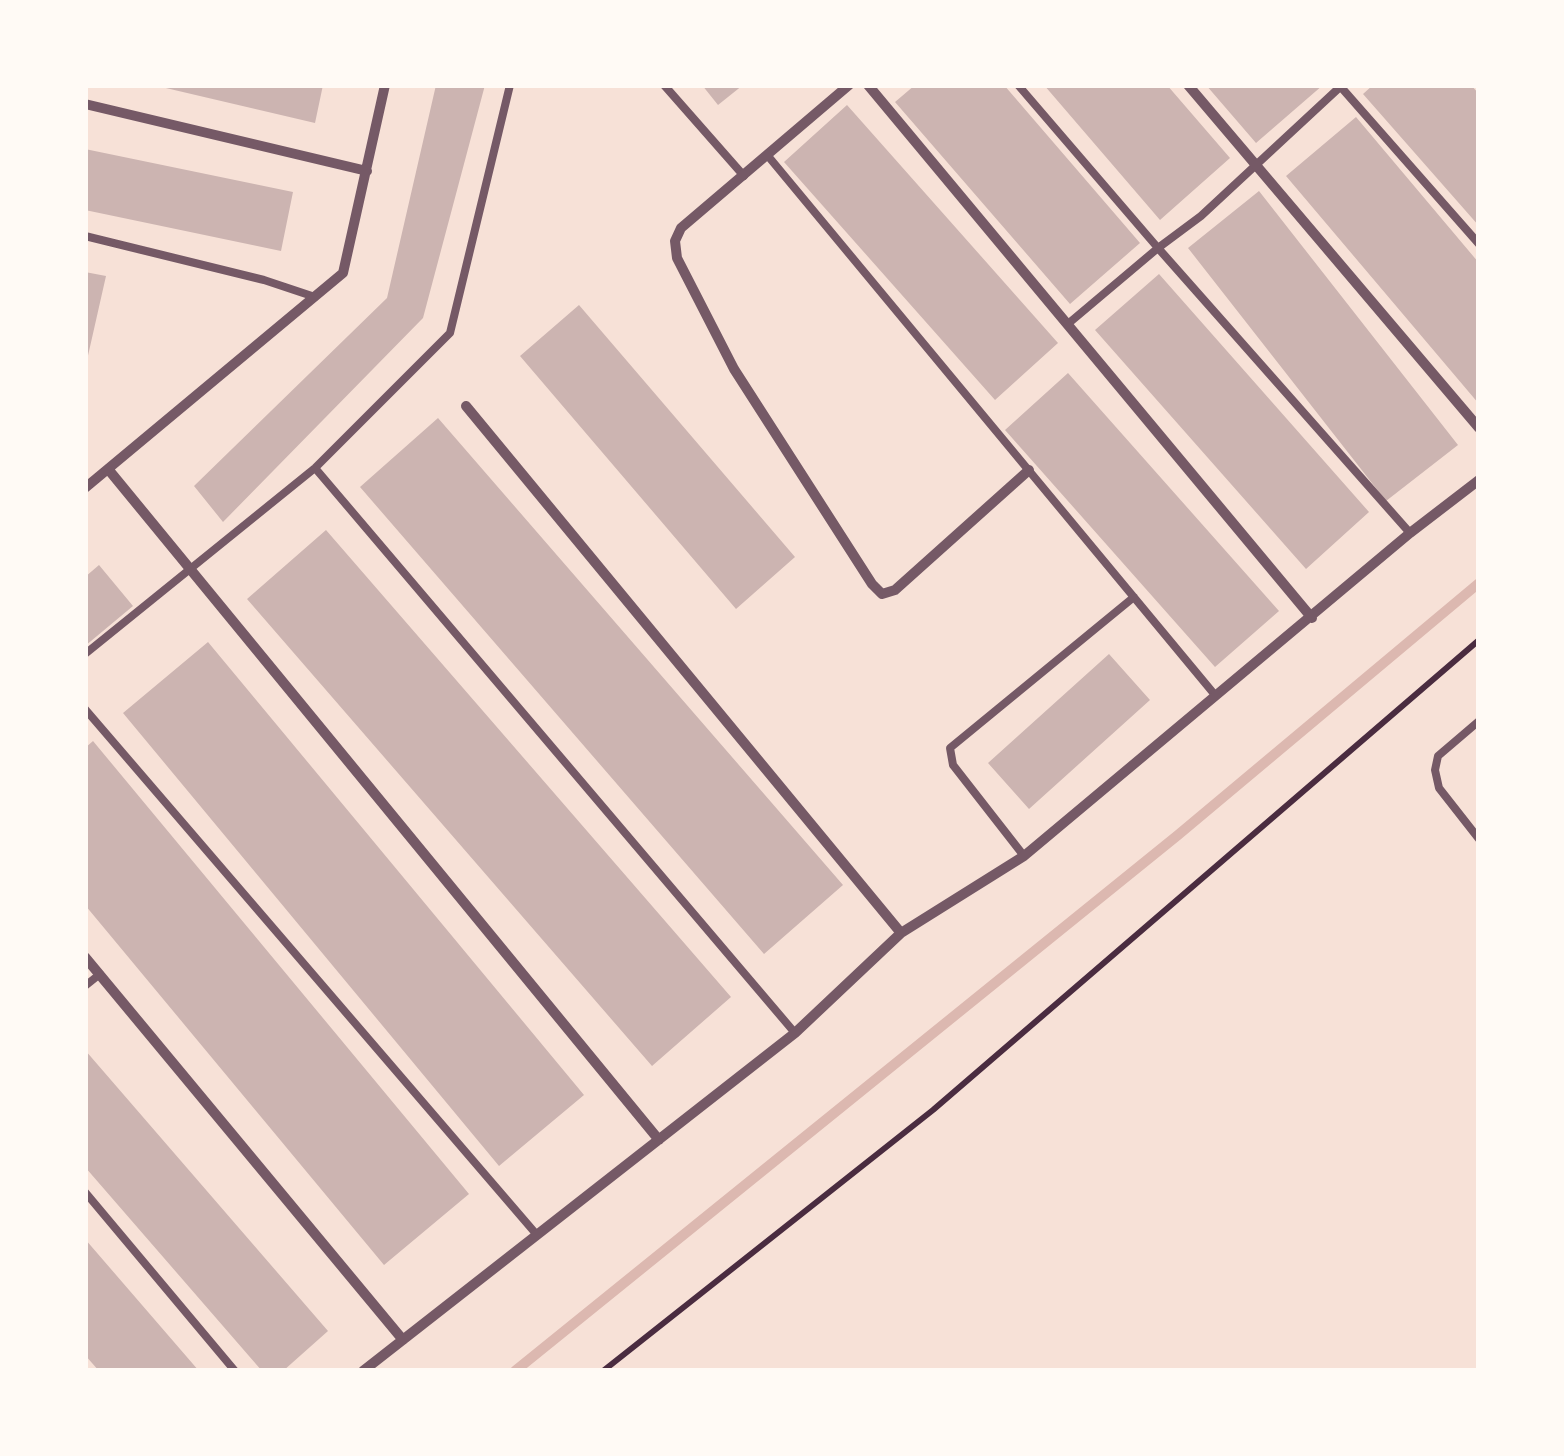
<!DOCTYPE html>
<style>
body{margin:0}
#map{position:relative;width:1564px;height:1456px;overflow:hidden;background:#f7e1d7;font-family:"Open Sans",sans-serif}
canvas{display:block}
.frame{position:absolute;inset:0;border:88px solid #fffaf5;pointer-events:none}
</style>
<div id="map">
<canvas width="1564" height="1456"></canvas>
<div class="frame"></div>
</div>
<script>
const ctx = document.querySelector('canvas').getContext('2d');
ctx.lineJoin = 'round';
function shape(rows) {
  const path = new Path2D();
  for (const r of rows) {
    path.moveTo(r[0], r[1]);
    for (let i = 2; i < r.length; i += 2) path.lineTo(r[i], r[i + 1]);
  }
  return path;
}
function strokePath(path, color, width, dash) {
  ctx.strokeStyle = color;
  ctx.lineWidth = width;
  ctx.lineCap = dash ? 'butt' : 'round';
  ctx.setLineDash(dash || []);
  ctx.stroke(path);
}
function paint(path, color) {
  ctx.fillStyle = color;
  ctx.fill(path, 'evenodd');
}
strokePath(shape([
 [515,1371,1178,835,1479,583]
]), '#dcb8b0', 10);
paint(shape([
 [153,85,323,85,315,123],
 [436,85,485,85,423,318,223,522,194,486,387,298],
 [702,85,743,85,718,105],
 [915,85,1004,85,1140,243,1070,304,895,102],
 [1044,85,1167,85,1230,158,1160,220],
 [1206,85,1323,85,1256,143],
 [1373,85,1471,85,1479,94,1479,226,1363,94],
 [847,105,1058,343,995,400,784,162],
 [1356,117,1479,263,1479,404,1286,176],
 [85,149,293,192,281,251,85,210],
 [1259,191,1458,445,1386,501,1188,248],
 [85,272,106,276,87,360,85,359],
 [1159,274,1369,512,1306,569,1095,330],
 [579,305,795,557,736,609,520,356],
 [1068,373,1279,611,1215,667,1005,430],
 [438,418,843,885,764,954,360,487],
 [326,530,731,997,652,1066,247,599],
 [99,565,133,606,85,646,85,577],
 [208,642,584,1095,499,1166,123,713],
 [1109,654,1150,700,1029,809,988,763],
 [93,741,469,1194,384,1265,85,905,85,748],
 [85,1050,328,1331,283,1371,262,1371,85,1167],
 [85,1239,199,1371,99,1371,85,1355]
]), '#ccb4b1');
strokePath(shape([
 [603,1371,933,1110,1479,640]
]), '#4a2c40', 6);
strokePath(shape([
 [664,85,744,176],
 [1018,85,1158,248,1069,323],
 [1340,86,1479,244],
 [1340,87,1201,216,1158,248,1410,533],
 [768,156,1215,695],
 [85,236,264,280,315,297],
 [315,468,795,1033],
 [85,654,315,468,450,333,510,85],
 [85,709,537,1235],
 [1479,721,1438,756,1435,770,1439,788,1479,839],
 [1024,856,953,765,950,748,1134,597],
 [85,986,100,974],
 [85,1192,235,1371]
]), '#755966', 8);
strokePath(shape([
 [849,85,681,228,675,241,677,258,734,369,872,584,882,594,895,590,1029,470],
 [868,85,1312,618],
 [1188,85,1479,428],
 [85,104,367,171],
 [466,406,901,933],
 [108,469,659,1140],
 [85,488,343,273,385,85],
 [85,957,403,1340],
 [363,1371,795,1033,901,933,1024,856,1410,533,1479,480]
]), '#755966', 10);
</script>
